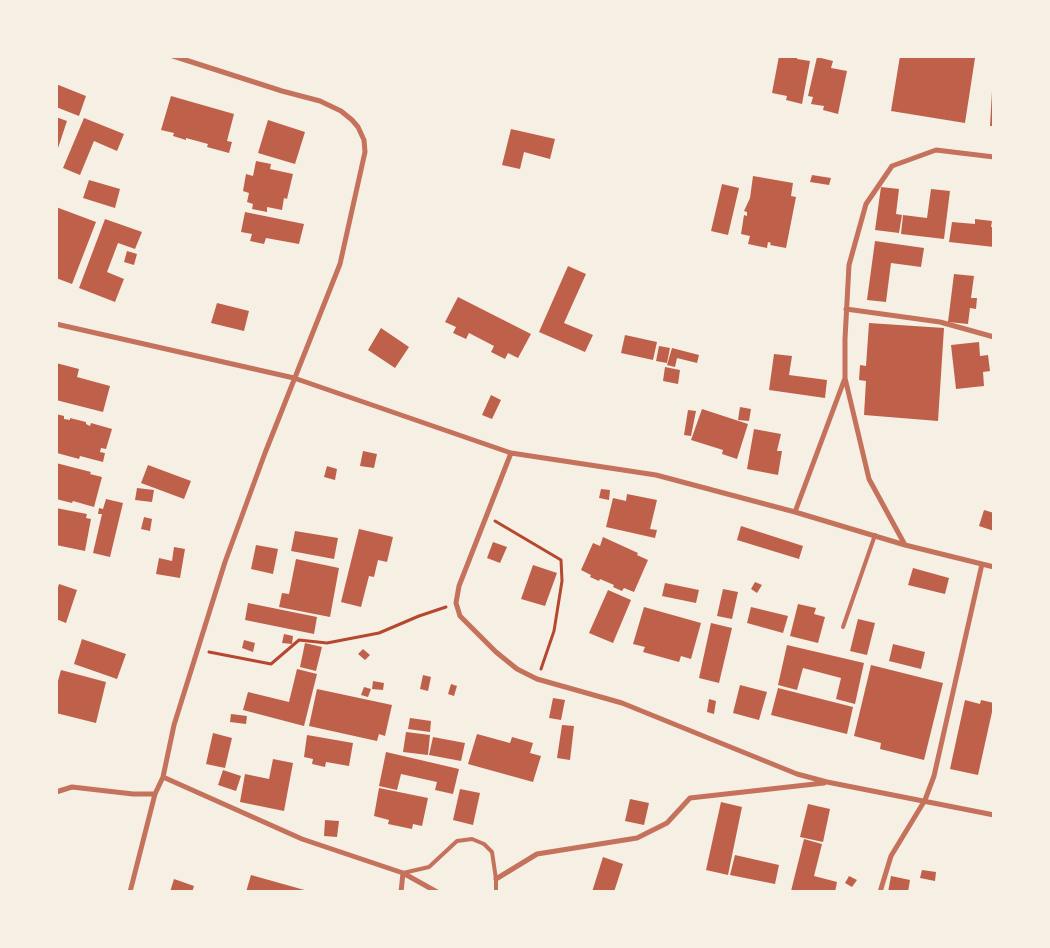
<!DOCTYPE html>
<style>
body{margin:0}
#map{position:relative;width:1050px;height:948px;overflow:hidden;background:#f6efe4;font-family:Signika,sans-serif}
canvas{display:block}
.frame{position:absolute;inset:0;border:58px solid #f6efe4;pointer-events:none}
</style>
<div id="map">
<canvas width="1050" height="948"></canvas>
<div class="frame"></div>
</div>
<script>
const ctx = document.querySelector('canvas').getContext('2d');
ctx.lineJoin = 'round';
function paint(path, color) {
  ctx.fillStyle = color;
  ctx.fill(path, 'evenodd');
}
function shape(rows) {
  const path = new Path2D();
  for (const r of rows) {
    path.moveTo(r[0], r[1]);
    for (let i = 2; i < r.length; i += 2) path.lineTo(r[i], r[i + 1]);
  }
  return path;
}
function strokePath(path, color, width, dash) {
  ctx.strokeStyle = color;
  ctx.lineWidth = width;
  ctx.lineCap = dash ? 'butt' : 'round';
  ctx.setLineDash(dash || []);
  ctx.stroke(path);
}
paint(shape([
 [779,56,797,56,797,59,810,61,802,104,786,100,787,96,772,93],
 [900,56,963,56,975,58,965,123,891,111],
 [817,57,833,61,831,68,847,71,838,114,823,110,824,106,811,104,813,97,808,96],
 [56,84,86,96,79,116,56,107],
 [992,91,994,91,994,126,990,126],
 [171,96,234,114,227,141,232,142,229,153,207,147,208,144,186,138,186,140,173,136,174,133,161,130],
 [56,117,67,121,57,151,56,151],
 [84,118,124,134,117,151,94,141,80,175,63,168],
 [268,120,305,132,295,164,258,153],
 [511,129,555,139,550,159,524,152,520,169,502,165],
 [256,161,271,164,270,169,293,174,287,199,284,198,282,210,267,207,267,212,252,209,253,204,247,202,249,193,243,191,246,174,253,176],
 [812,175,831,178,829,185,810,182],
 [753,176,793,183,791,196,796,197,786,248,770,245,771,243,768,242,767,248,748,244,750,236,741,234,744,215,747,216,747,212,744,211,750,198],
 [89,180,120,189,115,208,83,198],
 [722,184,739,188,728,235,711,231],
 [881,187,899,189,896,214,902,215,899,233,875,230],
 [931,189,950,191,944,239,901,234,903,215,927,218],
 [56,207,96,222,72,284,56,278],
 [245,212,304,224,299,244,266,238,264,244,250,241,252,234,241,232],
 [105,219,142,232,135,249,118,243,107,272,124,279,115,302,79,288],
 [975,219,992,221,991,227,994,227,994,247,949,242,952,222,975,224],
 [875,241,924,248,921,267,891,263,886,302,867,300],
 [127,251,137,254,134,265,124,262],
 [568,266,586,274,564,323,593,335,585,352,539,332],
 [954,274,974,276,971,298,977,298,976,309,970,308,968,324,948,322],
 [458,297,531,334,518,358,508,353,505,359,491,352,494,346,469,333,466,339,453,333,456,327,445,322],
 [217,303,249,311,244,331,211,323],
 [869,323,944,328,938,421,864,415,866,381,859,380,860,365,866,366],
 [381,328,409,347,395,368,368,350],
 [625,335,657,342,653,360,621,353],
 [979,342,980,356,988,355,990,371,983,372,984,386,956,389,951,345],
 [659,346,670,348,667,363,656,361],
 [672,348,699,355,697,363,677,358,675,367,667,365],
 [774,354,792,356,789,375,827,380,825,398,769,390],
 [56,363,79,369,77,377,110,386,103,412,56,400],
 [665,367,680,370,678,384,663,381],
 [491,395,501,400,492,419,482,415],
 [740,407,751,409,749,421,738,420],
 [702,409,748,424,737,459,722,454,723,450,691,440],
 [688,410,696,411,691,436,684,435],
 [56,414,64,416,64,419,70,420,70,418,86,422,86,424,90,426,91,423,112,429,106,449,101,448,100,452,105,453,103,462,80,456,79,459,57,453],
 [754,429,781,434,777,451,782,451,778,475,747,469],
 [363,451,377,454,374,468,360,466],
 [56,463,91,472,90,474,102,477,94,507,73,501,72,503,56,499],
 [148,465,191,481,184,499,141,483],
 [327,466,337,469,335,480,324,477],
 [137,488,154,490,152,502,135,500],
 [601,489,610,490,609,500,599,498],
 [627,494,657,500,650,529,657,530,655,538,606,527,613,498,626,501],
 [106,499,123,503,110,557,93,553,102,514,98,514,99,508,103,509],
 [56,508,87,514,86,518,91,519,85,551,56,545],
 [984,510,994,513,994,531,979,526],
 [144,517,152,519,150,531,141,529],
 [741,526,803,546,799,559,737,540],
 [359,529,393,537,387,562,378,560,374,577,369,576,361,607,341,602],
 [295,531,338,538,334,559,291,551],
 [603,537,638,553,637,555,648,560,634,592,624,588,622,591,613,587,614,585,600,579,599,581,590,577,591,575,581,570,593,543,600,546],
 [493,542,507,547,500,563,487,558],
 [256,545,278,549,273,574,251,569],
 [174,547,185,549,180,578,156,574,159,558,172,561],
 [296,559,339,568,330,617,279,607,282,593,289,594],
 [533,565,557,573,545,606,521,599],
 [913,568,949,578,945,594,908,585],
 [755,582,762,585,757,593,751,589],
 [665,583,699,590,696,603,662,596],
 [59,584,77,590,66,623,56,619,56,593],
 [723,589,738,592,732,619,717,616],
 [608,590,631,600,613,643,589,633],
 [248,603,317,617,314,634,245,620],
 [798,604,816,608,814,614,825,617,818,643,790,636],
 [644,607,701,623,691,659,681,656,679,662,643,652,645,647,633,644],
 [751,607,788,616,783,633,747,623],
 [858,619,875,623,867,655,850,651],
 [711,623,732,628,719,683,699,678],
 [284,634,293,636,292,644,282,643],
 [82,639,126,654,117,679,74,664],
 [244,640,255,643,253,652,242,648],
 [305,643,322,647,316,671,300,667],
 [893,644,925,652,921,669,889,661],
 [787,645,864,663,855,704,836,699,841,678,803,668,797,690,778,685],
 [363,649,370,655,365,660,358,654],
 [871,665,943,683,924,760,880,749,881,743,854,736],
 [297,669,317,674,304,726,243,710,248,692,289,702],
 [61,670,106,682,96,723,56,713,56,688],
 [423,675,431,677,428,691,420,689],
 [373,681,384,683,383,690,372,689],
 [451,684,457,686,454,696,448,694],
 [740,685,767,692,759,720,733,713],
 [364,687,371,689,368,697,361,695],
 [778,688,853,707,847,734,771,715],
 [317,689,392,705,385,736,379,734,377,741,309,726],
 [553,698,565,700,561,720,549,718],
 [709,699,716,701,714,714,707,712],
 [965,700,980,704,981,700,994,703,978,775,950,769],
 [231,714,247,716,246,724,230,722],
 [410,718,431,721,430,732,408,729],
 [562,725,574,726,570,760,557,758],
 [406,732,430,735,428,755,403,752],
 [213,733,232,738,225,768,206,764],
 [477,734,510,743,512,737,533,743,530,753,541,756,533,782,468,764],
 [307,735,353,743,349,766,326,762,325,767,312,764,313,759,304,757],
 [433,737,465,743,461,761,429,755],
 [386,752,459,769,453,794,435,790,437,782,401,774,397,790,379,786],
 [273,759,293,763,284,811,240,802,245,774,269,779],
 [223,770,241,776,236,791,218,785],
 [379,788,428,798,422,826,413,824,412,829,388,824,389,820,374,816],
 [460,789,480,793,473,825,453,820],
 [630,799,649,803,644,825,625,821],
 [721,802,742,807,728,875,706,870],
 [808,804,830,809,823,842,800,837],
 [325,820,339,821,337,837,324,836],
 [804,839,822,844,814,876,837,882,835,892,791,891],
 [735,855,779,865,775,884,730,875],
 [603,857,623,864,614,892,592,892],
 [922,870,936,872,935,881,920,878],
 [251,875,308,891,308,892,246,892],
 [849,876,857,880,852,887,845,883],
 [891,876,910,880,908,892,888,892],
 [174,879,194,886,192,892,170,892]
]), '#bf614a');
strokePath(shape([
 [495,521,561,560,562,581,554,631,541,669],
 [209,652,271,664,299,640,327,643,379,633,419,616,446,607]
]), '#b5482f', 3);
strokePath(shape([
 [843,627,875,535],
 [403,873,429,867,457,841,472,839,484,844,492,852,496,879,496,892]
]), '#c5725c', 4);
strokePath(shape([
 [846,309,940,322,994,337],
 [56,324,294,378,511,453,656,475,795,512,905,545,994,567],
 [511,453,459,586,456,603,460,616,496,652,517,669,537,679,622,703,797,774,827,782,994,815],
 [795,512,845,378],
 [905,545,869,479,845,378,845,339,849,265,866,204,892,166,936,150,994,157],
 [163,777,302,839,403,873,437,892],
 [56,792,72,787,133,794,155,794],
 [496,879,537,854,637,838,667,823,690,798,824,783],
 [130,892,155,794,163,777,174,725,225,562,265,453,340,264,365,152,364,140,358,127,352,120,341,111,320,101,282,91,173,56],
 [401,892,403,873],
 [880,892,891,856,925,800,934,776,982,564]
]), '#c5725c', 5);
</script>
